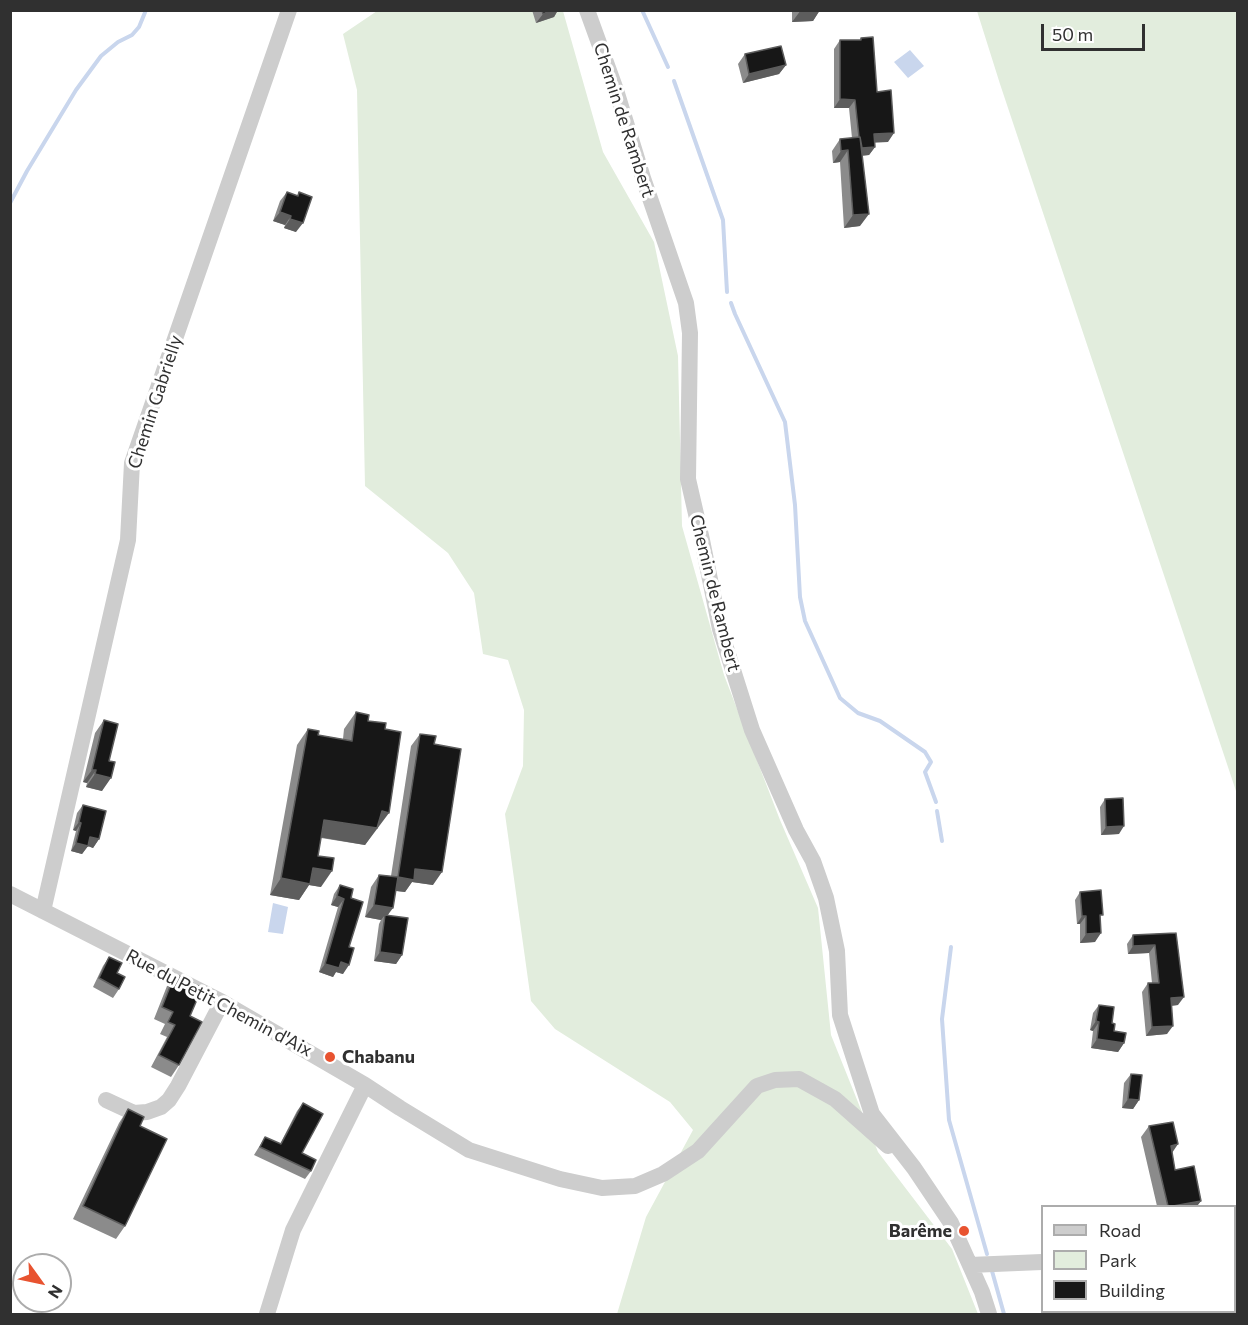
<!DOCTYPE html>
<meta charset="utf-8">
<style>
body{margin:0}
#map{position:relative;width:1248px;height:1325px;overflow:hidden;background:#fff;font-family:Commissioner,sans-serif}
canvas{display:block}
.frame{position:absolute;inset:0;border:12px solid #303030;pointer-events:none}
.legend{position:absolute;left:1041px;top:1205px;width:195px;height:108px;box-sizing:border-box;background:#fff;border:2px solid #acacac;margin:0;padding:8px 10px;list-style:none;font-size:18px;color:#303030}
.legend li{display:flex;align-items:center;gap:12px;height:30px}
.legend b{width:30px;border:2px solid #acacac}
.north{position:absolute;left:12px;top:1253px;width:60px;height:60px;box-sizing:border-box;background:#fff;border:2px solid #acacac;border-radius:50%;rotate:123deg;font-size:16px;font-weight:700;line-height:24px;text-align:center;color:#303030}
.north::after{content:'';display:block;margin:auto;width:21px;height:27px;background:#e85330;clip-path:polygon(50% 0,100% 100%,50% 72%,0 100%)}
.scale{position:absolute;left:1041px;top:24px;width:104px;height:27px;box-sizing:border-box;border:3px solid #303030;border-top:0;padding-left:8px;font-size:18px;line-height:21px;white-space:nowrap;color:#303030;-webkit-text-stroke:4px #fff;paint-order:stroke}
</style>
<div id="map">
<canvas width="1248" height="1325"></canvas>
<div class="frame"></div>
<ul class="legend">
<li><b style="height:8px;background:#cdcdcd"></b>Road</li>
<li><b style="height:16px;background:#e2eddd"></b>Park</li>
<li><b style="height:16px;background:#171717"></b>Building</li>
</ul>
<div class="north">N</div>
<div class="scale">50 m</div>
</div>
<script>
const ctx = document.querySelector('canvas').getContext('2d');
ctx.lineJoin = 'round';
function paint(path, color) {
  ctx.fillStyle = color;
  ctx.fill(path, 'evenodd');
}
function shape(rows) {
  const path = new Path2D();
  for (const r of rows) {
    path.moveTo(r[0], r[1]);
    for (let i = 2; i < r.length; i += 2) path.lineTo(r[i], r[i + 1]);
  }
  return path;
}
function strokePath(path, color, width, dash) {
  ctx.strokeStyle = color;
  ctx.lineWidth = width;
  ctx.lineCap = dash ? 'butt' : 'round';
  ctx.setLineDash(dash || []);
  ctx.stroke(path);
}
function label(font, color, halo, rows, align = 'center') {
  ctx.font = font + ' Commissioner,sans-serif';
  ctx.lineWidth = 6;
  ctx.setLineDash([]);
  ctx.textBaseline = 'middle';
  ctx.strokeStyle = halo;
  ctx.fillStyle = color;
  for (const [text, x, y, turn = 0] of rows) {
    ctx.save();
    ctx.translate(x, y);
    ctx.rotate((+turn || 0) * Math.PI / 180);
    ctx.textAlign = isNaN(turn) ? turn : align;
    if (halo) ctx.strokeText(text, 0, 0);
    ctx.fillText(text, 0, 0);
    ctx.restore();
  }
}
paint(shape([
 [377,11,563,11,603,152,654,242,678,356,682,526,724,675,780,820,818,908,831,1035,878,1152,952,1249,978,1314,617,1314,646,1217,693,1130,670,1102,555,1029,531,1001,505,814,523,766,524,710,508,660,483,654,474,593,448,553,365,486,357,90,343,34],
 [977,11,1237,11,1237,794,1000,84]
]), '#e2eddd');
paint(shape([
 [910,50,924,66,908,78,894,62],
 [273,903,288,907,283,934,268,932]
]), '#c9d6ed');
strokePath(shape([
 [642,10,668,67],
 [674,81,723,220,727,292],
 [10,203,27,171,76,90,101,56,118,42,132,35,139,27,146,10],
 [731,303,735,314,785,422,795,505,800,597,805,621,840,698,858,713,880,721,925,752,931,762,925,772,936,802],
 [937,811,942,841],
 [951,947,942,1019,949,1120,987,1254],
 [992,1271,1004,1314]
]), '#c9d6ed', 4);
strokePath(shape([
 [587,10,616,90,643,178,686,303,690,333,688,479,702,540,720,629,752,730,796,830,813,861,826,898,837,951,840,1015,872,1114,914,1168,951,1223,982,1292,989,1314],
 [10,894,222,1002,365,1085,400,1108,469,1150,560,1179,602,1188,635,1186,663,1174,698,1151,757,1086,775,1080,799,1079,835,1099,888,1146],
 [43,911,128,540,132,463,289,10],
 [106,1100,134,1113,147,1112,161,1107,169,1100,178,1086,222,1002],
 [1234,1258,1238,1258],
 [970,1265,1042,1262],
 [267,1314,293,1230,365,1085]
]), '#cdcdcd', 16);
paint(shape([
 [532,10,558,10,554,17,536,23],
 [792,10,820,10,813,21,792,22],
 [861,38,877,92,888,142,875,142,875,147,869,155,862,156,860,226,844,228,840,162,833,163,832,151,840,139,852,138,849,108,834,108,834,49,840,40,860,40],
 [745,54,786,65,779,74,743,83,738,64],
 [287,192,297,196,299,192,296,232,284,228,285,225,273,221,280,201],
 [356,712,368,721,385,729,377,829,376,829,365,845,321,838,318,856,321,887,309,885,299,900,270,895,297,745,308,729,318,735,343,739,344,729],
 [104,720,109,761,102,791,86,787,87,783,83,782,95,733],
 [420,734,434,744,433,885,412,882,405,892,396,891,388,915,402,955,396,964,374,961,379,924,381,920,365,917,371,887,379,875,391,876,411,746],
 [1105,799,1119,834,1101,835,1100,807],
 [83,805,99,839,93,848,88,846,82,854,71,851,76,831,73,830,77,813],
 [340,885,351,898,349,947,343,974,336,972,333,977,319,972,338,907,331,905,334,894],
 [1080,892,1100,919,1095,942,1080,943,1080,924,1077,924,1075,900],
 [1176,933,1178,1005,1172,1006,1167,1034,1146,1036,1142,992,1148,983,1152,983,1149,953,1128,954,1127,944,1133,935],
 [109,957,117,973,119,989,113,998,93,987,103,966],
 [175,974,190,1016,179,1065,171,1077,151,1067,167,1037,160,1034,165,1024,154,1019,167,986],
 [1099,1005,1112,1023,1114,1031,1124,1043,1118,1052,1091,1048,1093,1031,1090,1030,1093,1013],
 [1131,1074,1139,1100,1133,1109,1122,1108,1124,1083],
 [303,1103,302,1153,311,1171,305,1179,254,1155,265,1137,280,1144,297,1111],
 [128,1109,140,1126,125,1226,116,1239,73,1219,119,1123],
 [1149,1126,1172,1152,1175,1170,1201,1201,1197,1206,1157,1206,1141,1137]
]), '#8b8b8b');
paint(shape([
 [552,10,558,10,554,17,536,23,543,14],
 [801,10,820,10,813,21,792,22],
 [786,65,779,74,743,83,749,74],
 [840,99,855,100,849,108,834,108],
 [894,133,888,142,868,143,874,134],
 [875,147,869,155,854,156,860,148],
 [848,150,840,162,833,163,841,151],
 [280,212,291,216,285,225,273,221],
 [869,214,860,226,844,228,853,215],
 [290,219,303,223,296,232,284,228],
 [92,770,96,770,87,783,83,782],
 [95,774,111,778,102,791,86,787],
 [382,811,389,813,365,845,313,836,324,820],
 [79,822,81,823,76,831,73,830],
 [1124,826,1119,834,1101,835,1106,827],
 [90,837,99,839,93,848,88,846,82,854,71,851,76,843],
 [313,868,332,871,321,887,309,885,299,900,270,895,281,878],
 [415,869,442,872,433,885,412,882,405,892,389,890,398,877],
 [337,896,344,899,338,907,331,905],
 [374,905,393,908,384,920,385,915,381,920,365,917],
 [1082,916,1086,916,1080,924,1077,924],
 [1101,933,1095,942,1080,943,1086,934],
 [1155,945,1149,953,1128,954,1133,946],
 [380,952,402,955,396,964,374,961],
 [341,962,349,965,343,974,336,972,333,977,319,972,325,964],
 [1184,997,1178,1005,1165,1006,1171,998],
 [1096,1021,1099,1022,1093,1031,1090,1030],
 [1173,1026,1167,1034,1146,1036,1152,1027],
 [1097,1039,1124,1043,1118,1052,1091,1048],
 [1128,1099,1139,1100,1133,1109,1122,1108],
 [1178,1144,1170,1156,1171,1146],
 [1201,1201,1197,1206,1173,1206]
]), '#5d5d5d');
const building = shape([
 [542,10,552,10,543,14,542,10],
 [873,37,877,92,891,90,894,133,874,134,875,147,862,148,860,137,859,137,855,100,840,99,840,40,861,40,861,38,873,37],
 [781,46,786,65,749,74,745,54,781,46],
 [860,137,869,214,853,215,848,150,841,151,840,139,860,137],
 [287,192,298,196,299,192,312,197,303,223,290,219,291,216,280,212,287,192],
 [356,712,369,715,368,721,386,723,385,729,401,732,389,813,382,811,377,828,324,820,318,856,334,858,332,871,313,868,310,884,281,878,308,729,319,731,318,735,352,741,356,712],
 [104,720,118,724,109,761,115,762,111,778,95,774,96,770,92,770,104,720],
 [420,734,436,736,434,744,461,749,442,872,415,869,414,880,398,877,393,908,374,905,379,875,398,877,420,734],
 [1123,798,1124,826,1106,827,1105,799,1123,798],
 [83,805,106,811,99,839,90,837,88,846,76,843,81,823,79,822,83,805],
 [340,885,353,889,351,898,363,902,349,947,354,948,349,965,341,962,339,968,325,964,344,899,337,896,340,885],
 [1101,890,1103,915,1100,915,1101,933,1086,934,1086,916,1082,916,1080,892,1101,890],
 [385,915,408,918,402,955,380,952,385,915],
 [1176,933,1184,997,1171,998,1173,1026,1152,1027,1148,983,1159,983,1155,945,1133,946,1133,935,1176,933],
 [109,957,122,963,117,973,125,977,119,989,99,978,109,957],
 [175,974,202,988,190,1016,202,1022,179,1065,159,1055,175,1025,168,1022,173,1012,162,1007,175,974],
 [1099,1005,1114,1007,1112,1023,1115,1024,1114,1031,1126,1033,1124,1043,1097,1039,1099,1022,1096,1021,1099,1005],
 [1131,1074,1142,1075,1139,1100,1128,1099,1131,1074],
 [303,1103,323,1114,302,1153,316,1160,311,1171,260,1147,265,1137,281,1144,303,1103],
 [128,1109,144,1117,140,1126,167,1139,125,1226,83,1206,128,1109],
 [1173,1122,1178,1144,1171,1146,1175,1170,1194,1166,1201,1201,1173,1206,1168,1206,1149,1126,1173,1122]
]);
paint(building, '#171717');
strokePath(building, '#5d5d5d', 1.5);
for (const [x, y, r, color] of [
 [330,1057,6,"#e85330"],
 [964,1231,6,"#e85330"]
]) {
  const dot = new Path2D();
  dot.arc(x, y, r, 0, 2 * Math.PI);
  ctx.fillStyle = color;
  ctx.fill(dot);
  strokePath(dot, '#fff', 2);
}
label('18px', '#303030', '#fff', [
 ["Chemin de Rambert",624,120,72],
 ["Chemin Gabrielly",155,402,-72],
 ["Chemin de Rambert",715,593,76],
 ["Rue du Petit Chemin d'Aix",219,1003,28]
]);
label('bold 18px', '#303030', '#fff', [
 ["Chabanu",342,1057],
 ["Barême",952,1231,"right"]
], 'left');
</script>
